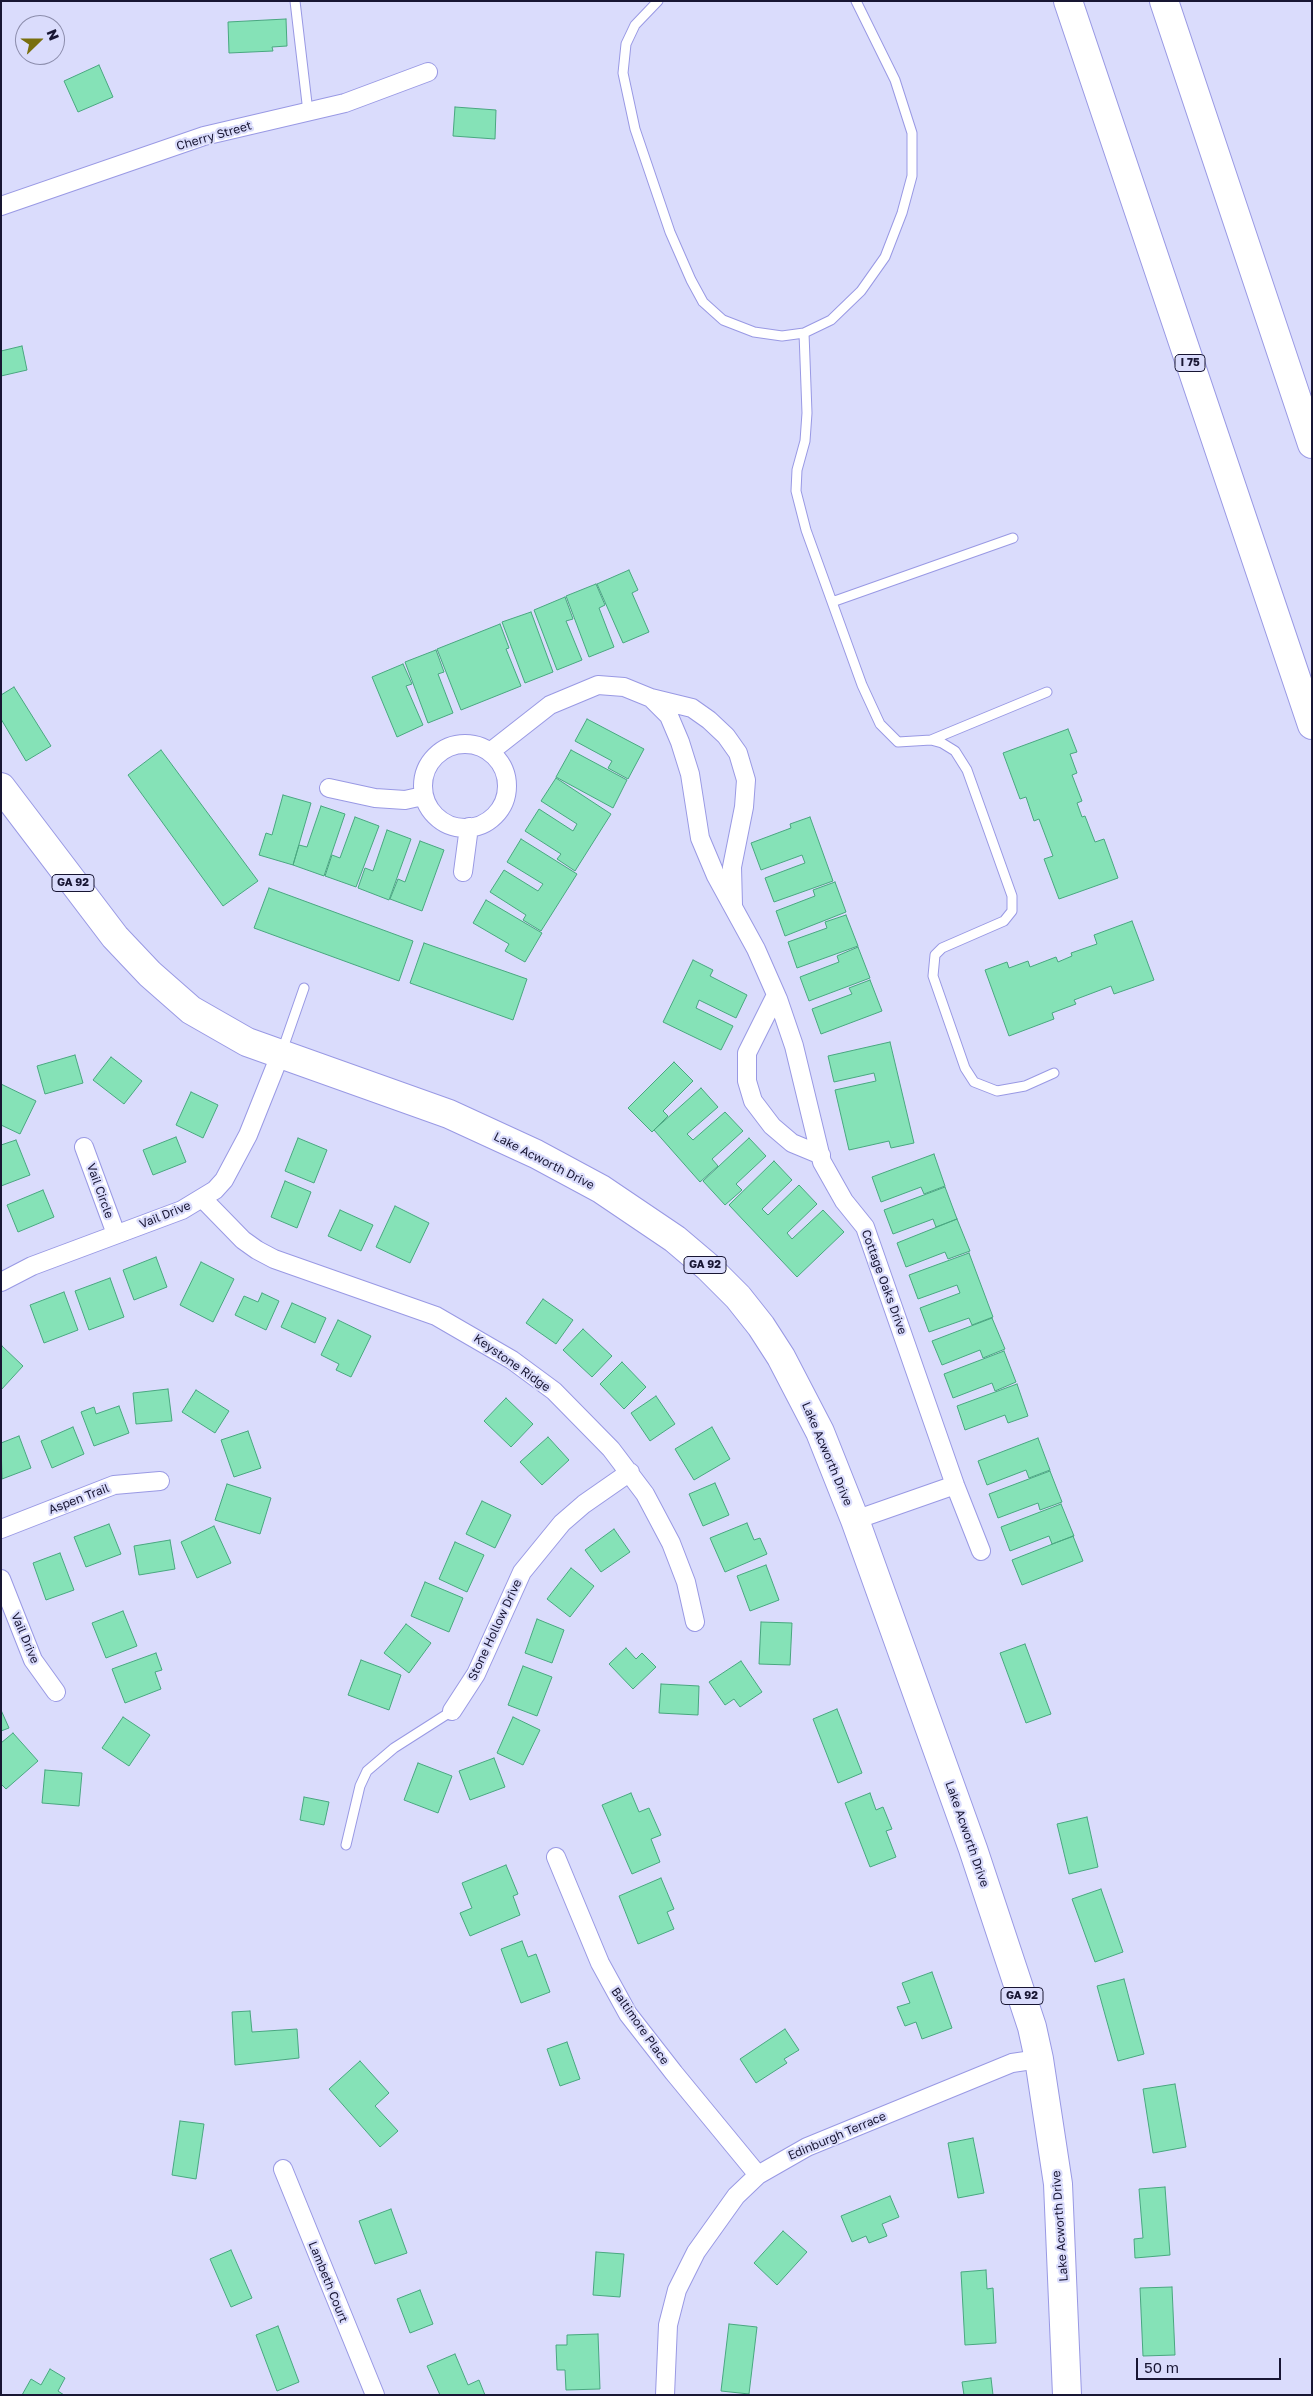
<!DOCTYPE html>
<style>
body{margin:0}
#map{position:relative;width:1313px;height:2396px;overflow:hidden;background:#dadcfc;font-family:"Golos Text",sans-serif}
canvas{display:block}
.frame{position:absolute;inset:0;border:2px solid #181633;pointer-events:none}
.north{position:absolute;left:15px;top:15px;width:50px;height:50px;box-sizing:border-box;background:#dadcfc;border:1px solid #8c8dac;border-radius:50%;rotate:68deg;font-size:14px;font-weight:700;line-height:20px;text-align:center;color:#181633}
.north::after{content:'';display:block;margin:auto;width:18px;height:22px;background:#796f0e;clip-path:polygon(50% 0,100% 100%,50% 72%,0 100%)}
.scale{position:absolute;left:1136px;top:2358px;width:145px;height:22px;box-sizing:border-box;border:2px solid #181633;border-top:0;padding-left:6px;font-size:15px;line-height:18px;white-space:nowrap;color:#181633;-webkit-text-stroke:4px #dadcfc;paint-order:stroke}
</style>
<div id="map">
<canvas width="1313" height="2396"></canvas>
<div class="frame"></div>
<div class="north">N</div>
<div class="scale">50 m</div>
</div>
<script>
const ctx = document.querySelector('canvas').getContext('2d');
ctx.lineJoin = 'round';
function paint(path, color) {
  ctx.fillStyle = color;
  ctx.fill(path, 'evenodd');
}
function shape(rows) {
  const path = new Path2D();
  for (const r of rows) {
    if (r.length === 3) {
      path.moveTo(r[0] + r[2], r[1]);
      path.arc(r[0], r[1], r[2], 0, 2 * Math.PI);
      continue;
    }
    path.moveTo(r[0], r[1]);
    for (let i = 2; i < r.length; i += 2) path.lineTo(r[i], r[i + 1]);
  }
  return path;
}
function strokePath(path, color, width, dash) {
  ctx.strokeStyle = color;
  ctx.lineWidth = width;
  ctx.lineCap = dash ? 'butt' : 'round';
  ctx.setLineDash(dash || []);
  ctx.stroke(path);
}
function label(font, color, halo, rows, align = 'center') {
  ctx.font = font + ' "Golos Text",sans-serif';
  ctx.lineWidth = 4.5;
  ctx.setLineDash([]);
  ctx.textBaseline = 'middle';
  ctx.strokeStyle = halo;
  ctx.fillStyle = color;
  for (const [text, x, y, turn = 0] of rows) {
    ctx.save();
    ctx.translate(x, y);
    ctx.rotate((+turn || 0) * Math.PI / 180);
    ctx.textAlign = isNaN(turn) ? turn : align;
    if (halo) ctx.strokeText(text, 0, 0);
    ctx.fillText(text, 0, 0);
    ctx.restore();
  }
}
const building = shape([
 [286,19,287,46,272,47,273,51,229,53,228,22,286,19],
 [99,65,113,97,78,112,64,81,99,65],
 [455,107,496,110,495,139,453,136,455,107],
 [22,346,27,370,1,376,1,351,22,346],
 [629,570,638,590,632,593,649,632,623,643,597,584,629,570],
 [596,584,605,605,599,608,614,647,589,657,566,596,596,584],
 [565,597,573,619,566,621,582,660,557,670,534,610,565,597],
 [531,612,553,672,525,683,502,622,531,612],
 [500,624,509,648,506,649,521,686,461,710,437,649,500,624],
 [436,650,444,672,438,674,453,713,428,723,405,662,436,650],
 [403,664,412,684,406,686,423,725,397,737,372,677,403,664],
 [14,687,51,746,26,761,1,719,1,695,14,687],
 [587,719,644,749,628,779,608,768,612,761,575,741,587,719],
 [1068,729,1077,752,1070,754,1077,773,1072,775,1082,801,1077,803,1082,817,1085,816,1095,842,1104,839,1118,878,1059,899,1044,859,1053,856,1039,819,1034,821,1026,797,1020,799,1003,753,1068,729],
 [161,750,258,881,223,906,128,775,161,750],
 [571,750,627,780,613,808,556,777,571,750],
 [556,778,611,814,575,871,557,859,561,854,525,831,539,809,573,831,577,824,541,801,556,778],
 [283,795,311,803,293,865,259,855,266,833,272,835,283,795],
 [321,806,345,814,324,876,293,865,299,845,307,847,321,806],
 [355,817,379,826,356,887,325,876,332,855,340,858,355,817],
 [810,817,833,881,774,902,765,878,805,863,802,855,761,870,751,843,791,828,790,824,810,817],
 [387,830,411,839,389,900,358,888,365,868,373,871,387,830],
 [521,839,577,874,541,931,523,920,526,915,490,892,504,870,538,891,543,884,507,862,521,839],
 [420,841,444,850,422,911,390,899,398,879,405,882,420,841],
 [835,882,846,912,785,936,776,911,815,896,813,890,835,882],
 [269,888,413,941,399,981,254,928,269,888],
 [486,900,542,933,525,962,505,951,509,944,473,923,486,900],
 [846,915,858,946,797,968,788,942,827,928,825,922,846,915],
 [1132,921,1154,980,1114,994,1111,986,1074,1000,1076,1004,1052,1013,1054,1019,1009,1036,985,970,1007,962,1009,968,1028,961,1030,967,1056,957,1058,962,1072,956,1071,953,1097,944,1094,935,1132,921],
 [424,943,527,979,513,1020,410,983,424,943],
 [858,947,870,978,809,1001,800,977,839,962,837,956,858,947],
 [693,960,713,970,710,976,747,995,736,1018,699,1000,696,1008,733,1026,721,1050,663,1022,693,960],
 [870,980,882,1011,821,1034,812,1009,852,994,849,988,870,980],
 [890,1042,914,1143,891,1148,889,1141,849,1150,835,1090,876,1081,874,1073,834,1082,828,1056,890,1042],
 [75,1055,83,1083,45,1094,37,1066,75,1055],
 [111,1057,142,1081,124,1104,93,1080,111,1057],
 [674,1062,693,1081,663,1111,668,1116,652,1132,628,1108,674,1062],
 [1,1084,36,1101,20,1134,1,1125,1,1084],
 [701,1088,718,1107,687,1134,693,1140,725,1112,743,1131,712,1159,718,1166,700,1182,654,1130,701,1088],
 [191,1092,218,1105,203,1138,176,1125,191,1092],
 [176,1137,186,1162,153,1175,143,1150,176,1137],
 [298,1138,327,1150,314,1183,285,1171,298,1138],
 [749,1138,766,1156,736,1184,742,1190,725,1205,703,1181,749,1138],
 [16,1140,30,1175,1,1186,1,1145,16,1140],
 [934,1154,945,1186,924,1194,921,1187,881,1202,872,1177,934,1154],
 [774,1161,792,1180,762,1209,768,1215,799,1185,817,1204,787,1233,792,1239,823,1210,844,1232,797,1277,729,1205,774,1161],
 [285,1181,311,1192,297,1228,271,1217,285,1181],
 [945,1187,957,1219,936,1227,933,1219,893,1234,884,1210,945,1187],
 [43,1190,54,1217,18,1232,7,1205,43,1190],
 [395,1206,429,1223,410,1263,376,1247,395,1206],
 [340,1210,373,1225,361,1251,328,1236,340,1210],
 [957,1219,970,1251,948,1259,945,1252,906,1267,897,1243,957,1219],
 [969,1253,993,1317,972,1325,969,1318,929,1332,920,1308,960,1293,957,1285,918,1299,909,1275,969,1253],
 [156,1257,167,1287,134,1300,123,1270,156,1257],
 [201,1262,234,1279,213,1322,180,1305,201,1262],
 [110,1278,124,1317,89,1330,75,1291,110,1278],
 [64,1292,78,1330,44,1343,30,1305,64,1292],
 [262,1293,279,1301,266,1330,235,1315,244,1296,258,1302,262,1293],
 [543,1299,573,1320,556,1344,526,1323,543,1299],
 [292,1303,326,1318,315,1343,281,1327,292,1303],
 [992,1318,1005,1349,983,1358,980,1350,942,1365,932,1341,992,1318],
 [338,1320,371,1336,351,1377,336,1370,339,1364,321,1355,338,1320],
 [583,1329,612,1356,592,1377,563,1350,583,1329],
 [2,1346,23,1366,1,1390,1,1347,2,1346],
 [1004,1351,1016,1382,995,1391,992,1383,953,1398,944,1374,1004,1351],
 [622,1362,646,1387,624,1409,600,1384,622,1362],
 [1017,1384,1028,1416,1008,1423,1005,1415,965,1430,957,1406,1017,1384],
 [168,1389,172,1421,136,1424,133,1393,168,1389],
 [196,1390,229,1411,215,1433,182,1412,196,1390],
 [656,1396,675,1424,650,1441,631,1413,656,1396],
 [506,1398,533,1424,511,1447,484,1421,506,1398],
 [119,1406,129,1433,94,1446,81,1412,94,1407,96,1414,119,1406],
 [73,1427,84,1454,52,1468,41,1441,73,1427],
 [712,1427,730,1459,694,1480,675,1449,712,1427],
 [248,1431,261,1468,234,1477,221,1440,248,1431],
 [19,1436,31,1468,2,1479,1,1443,19,1436],
 [548,1437,569,1460,542,1485,520,1462,548,1437],
 [1038,1438,1050,1470,1029,1478,1026,1470,987,1485,978,1461,1038,1438],
 [1050,1471,1062,1502,1040,1510,1038,1503,998,1518,989,1494,1050,1471],
 [715,1483,729,1515,703,1526,689,1494,715,1483],
 [227,1484,271,1498,260,1534,215,1520,227,1484],
 [482,1501,511,1515,495,1548,466,1534,482,1501],
 [1061,1504,1074,1536,1052,1544,1049,1536,1010,1551,1001,1527,1061,1504],
 [747,1523,754,1540,760,1538,767,1554,725,1572,710,1538,747,1523],
 [109,1524,121,1554,86,1567,74,1537,109,1524],
 [214,1526,231,1563,197,1578,181,1542,214,1526],
 [614,1529,630,1552,601,1572,585,1550,614,1529],
 [1073,1536,1083,1561,1022,1585,1012,1560,1073,1536],
 [170,1540,175,1569,139,1575,134,1546,170,1540],
 [455,1542,484,1555,467,1592,439,1579,455,1542],
 [60,1553,74,1590,46,1600,33,1563,60,1553],
 [766,1565,779,1600,750,1611,737,1576,766,1565],
 [571,1568,594,1586,570,1617,547,1599,571,1568],
 [425,1582,463,1598,449,1632,411,1616,425,1582],
 [123,1611,137,1646,106,1658,92,1623,123,1611],
 [537,1619,564,1630,552,1663,525,1653,537,1619],
 [761,1622,792,1623,790,1665,759,1664,761,1622],
 [406,1624,431,1643,409,1673,384,1653,406,1624],
 [1025,1644,1051,1714,1026,1723,1000,1653,1025,1644],
 [626,1648,636,1659,642,1653,656,1667,633,1689,609,1664,626,1648],
 [156,1653,162,1670,155,1672,161,1689,125,1703,112,1669,156,1653],
 [361,1660,401,1675,389,1710,348,1695,361,1660],
 [741,1661,762,1692,740,1707,734,1699,725,1705,709,1682,741,1661],
 [523,1666,552,1677,537,1716,508,1705,523,1666],
 [661,1684,699,1686,698,1715,659,1713,661,1684],
 [837,1709,862,1773,838,1783,813,1719,837,1709],
 [1,1710,9,1728,1,1731,1,1710],
 [123,1717,150,1735,129,1766,102,1748,123,1717],
 [513,1717,540,1730,523,1765,497,1753,513,1717],
 [13,1733,38,1761,6,1789,1,1784,1,1743,13,1733],
 [494,1758,505,1787,470,1800,459,1771,494,1758],
 [418,1763,452,1776,438,1813,404,1800,418,1763],
 [45,1770,82,1773,79,1806,42,1803,45,1770],
 [631,1793,639,1812,649,1808,661,1835,651,1839,660,1862,632,1874,602,1805,631,1793],
 [870,1793,876,1810,883,1807,892,1829,886,1831,896,1857,870,1867,845,1803,870,1793],
 [304,1797,329,1802,324,1825,300,1820,304,1797],
 [1087,1817,1098,1867,1069,1874,1057,1824,1087,1817],
 [506,1865,518,1894,513,1896,520,1915,470,1936,460,1913,472,1908,462,1883,506,1865],
 [661,1878,674,1909,667,1912,674,1929,638,1944,619,1896,661,1878],
 [1101,1889,1123,1952,1095,1962,1072,1899,1101,1889],
 [522,1941,528,1957,536,1954,550,1992,521,2003,501,1949,522,1941],
 [932,1972,952,2028,922,2039,916,2022,905,2026,897,2007,910,2003,902,1983,932,1972],
 [1124,1979,1144,2054,1118,2061,1097,1986,1124,1979],
 [250,2011,252,2032,297,2029,299,2058,235,2065,232,2012,250,2011],
 [785,2029,799,2050,784,2059,787,2063,756,2083,740,2059,785,2029],
 [567,2042,580,2079,560,2086,547,2049,567,2042],
 [360,2061,389,2093,375,2106,398,2131,380,2147,329,2089,360,2061],
 [1175,2084,1186,2147,1153,2153,1143,2089,1175,2084],
 [180,2121,204,2124,196,2179,172,2175,180,2121],
 [973,2138,984,2193,958,2198,948,2143,973,2138],
 [1165,2187,1170,2255,1135,2258,1134,2239,1143,2238,1139,2189,1165,2187],
 [890,2196,899,2217,882,2224,887,2236,869,2243,866,2236,852,2242,841,2216,890,2196],
 [391,2209,407,2253,375,2264,359,2221,391,2209],
 [783,2231,807,2252,777,2285,754,2263,783,2231],
 [231,2250,252,2298,231,2307,210,2259,231,2250],
 [596,2252,624,2254,620,2297,593,2295,596,2252],
 [986,2270,987,2289,993,2288,996,2343,965,2345,961,2272,986,2270],
 [1172,2287,1175,2355,1143,2356,1140,2288,1172,2287],
 [420,2290,433,2324,410,2333,397,2299,420,2290],
 [729,2324,757,2327,749,2394,721,2391,729,2324],
 [278,2326,299,2382,277,2391,256,2335,278,2326],
 [598,2334,600,2389,566,2390,565,2370,557,2370,556,2345,567,2345,567,2335,598,2334],
 [455,2354,468,2385,479,2380,485,2395,440,2395,427,2366,455,2354],
 [50,2369,65,2378,58,2391,64,2395,22,2395,31,2379,41,2385,50,2369],
 [991,2378,993,2395,964,2395,962,2382,991,2378]
]);
paint(building, '#85e2b7');
strokePath(building, '#49a780', 1);
const service = shape([
 [295,1,308,112],
 [658,1,635,25,626,44,623,73,635,129,670,232,691,280,703,302,723,320,754,332,782,336,804,333,831,320,861,291,885,257,902,213,912,176,912,133,895,80,856,1],
 [804,333,807,413,805,441,797,470,796,491,806,530,862,685,880,724,898,742,931,740,942,743,955,751,967,770,1012,896,1012,911,1004,921,942,948,935,955,933,976,965,1068,974,1082,997,1091,1025,1086,1054,1073],
 [832,602,1013,538],
 [931,740,1047,692],
 [282,1051,304,988],
 [346,1845,360,1786,367,1771,394,1748,452,1711]
]);
const minor = shape([
 [1,206,204,136,345,103,428,72],
 [651,698,692,708,709,720,726,736,738,753,746,780,744,807,732,867,733,905],
 [465,786,42],
 [490,752,550,705,598,685,624,687,651,698,669,716,680,742,690,774,700,838,716,876,756,949,778,999,794,1046,822,1162,844,1201,865,1227,955,1485,981,1551],
 [329,788,375,798,405,800,423,796],
 [463,872,469,827],
 [776,995,747,1053,747,1081,753,1101,772,1126,792,1143,821,1155],
 [84,1147,116,1234],
 [203,1199,243,1240,257,1250,274,1259,436,1316,512,1360,554,1391,611,1449,645,1494,671,1543,686,1582,695,1622],
 [1,1282,32,1266,182,1210,215,1190,224,1180,248,1135,280,1055],
 [855,1520,955,1485],
 [1,1529,114,1485,160,1481],
 [1,1579,33,1660,56,1692],
 [452,1711,476,1674,522,1572,562,1523,584,1504,630,1472],
 [556,1857,600,1963,628,2014,674,2073,758,2175],
 [283,2169,375,2395],
 [665,2395,668,2325,677,2290,696,2252,736,2196,758,2175,807,2147,1012,2063,1039,2059]
]);
const primary = shape([
 [1,787,115,937,150,974,191,1010,247,1042,449,1114,536,1154,601,1189,675,1239,708,1267,738,1297,761,1326,781,1357,820,1432,855,1520,973,1849,1032,2027,1039,2059,1058,2184,1067,2395]
]);
const motorway = shape([
 [1068,1,1312,725],
 [1164,1,1312,444]
]);
strokePath(service, '#9999e4', 11);
strokePath(minor, '#9999e4', 20);
strokePath(primary, '#9999e4', 30);
strokePath(motorway, '#9999e4', 30);
strokePath(service, '#fff', 9);
strokePath(minor, '#fff', 18);
strokePath(primary, '#fff', 28);
strokePath(motorway, '#fff', 28);
for (const [x, y, w] of [
 [1190,363,30],
 [73,883,42],
 [705,1265,42],
 [1022,1996,42]
]) {
  const box = new Path2D();
  box.roundRect(x - w / 2, y - 8.5, w, 17, 4);
  ctx.fillStyle = '#dadcfc';
  ctx.fill(box);
  strokePath(box, '#181633', 1);
}
label('bold 11px', '#181633', null, [
 ["I 75",1190,363],
 ["GA 92",73,883],
 ["GA 92",705,1265],
 ["GA 92",1022,1996]
]);
label('12px', '#181633', '#dadcfc', [
 ["Cherry Street",214,136,-16],
 ["Lake Acworth Drive",544,1161,27],
 ["Vail Circle",100,1191,70],
 ["Vail Drive",165,1215,-22],
 ["Cottage Oaks Drive",884,1282,70],
 ["Keystone Ridge",512,1363,35],
 ["Lake Acworth Drive",827,1454,67],
 ["Aspen Trail",79,1499,-21],
 ["Stone Hollow Drive",495,1630,-65],
 ["Vail Drive",25,1638,67],
 ["Lake Acworth Drive",967,1834,71],
 ["Baltimore Place",640,2026,55],
 ["Edinburgh Terrace",837,2136,-23],
 ["Lake Acworth Drive",1060,2226,-94],
 ["Lambeth Court",328,2282,68]
]);
</script>
